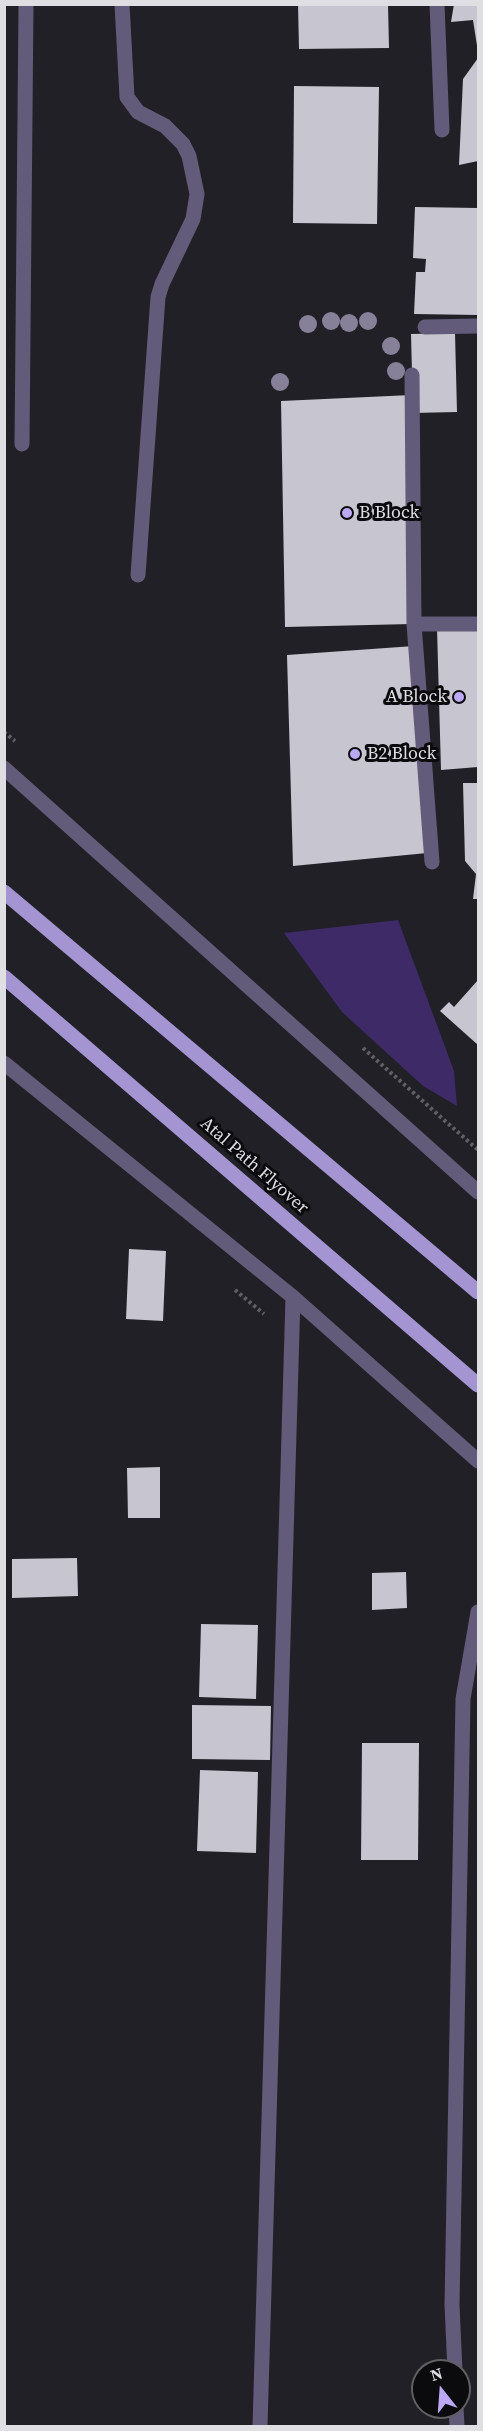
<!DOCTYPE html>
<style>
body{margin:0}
#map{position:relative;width:483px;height:2431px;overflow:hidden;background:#212027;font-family:"Source Serif 4",serif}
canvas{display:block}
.frame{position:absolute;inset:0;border:6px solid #dfdee3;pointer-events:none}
.north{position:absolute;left:411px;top:2359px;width:60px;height:60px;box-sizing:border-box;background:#0b0a0d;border:2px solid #605f63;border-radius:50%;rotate:343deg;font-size:16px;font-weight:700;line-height:24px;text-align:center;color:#dfdee3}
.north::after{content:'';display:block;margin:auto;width:21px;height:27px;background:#bca9f5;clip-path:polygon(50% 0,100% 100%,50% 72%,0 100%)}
</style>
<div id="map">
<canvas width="483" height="2431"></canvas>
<div class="frame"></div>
<div class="north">N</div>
</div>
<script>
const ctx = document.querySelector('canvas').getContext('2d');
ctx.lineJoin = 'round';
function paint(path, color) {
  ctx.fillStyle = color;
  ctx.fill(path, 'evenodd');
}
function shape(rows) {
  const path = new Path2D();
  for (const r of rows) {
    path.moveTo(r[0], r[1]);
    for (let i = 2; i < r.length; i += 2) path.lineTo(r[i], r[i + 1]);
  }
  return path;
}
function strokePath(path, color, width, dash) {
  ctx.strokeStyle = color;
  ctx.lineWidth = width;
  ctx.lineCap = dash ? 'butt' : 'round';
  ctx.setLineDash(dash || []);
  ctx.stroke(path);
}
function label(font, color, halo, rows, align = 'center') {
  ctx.font = font + ' "Source Serif 4",serif';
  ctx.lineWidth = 6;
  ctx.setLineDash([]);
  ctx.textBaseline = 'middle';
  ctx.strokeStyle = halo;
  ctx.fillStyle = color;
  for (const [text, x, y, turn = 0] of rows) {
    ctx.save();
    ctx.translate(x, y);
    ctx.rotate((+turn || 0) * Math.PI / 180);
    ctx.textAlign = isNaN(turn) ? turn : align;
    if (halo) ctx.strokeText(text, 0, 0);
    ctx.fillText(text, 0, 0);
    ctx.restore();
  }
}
paint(shape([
 [398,920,454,1071,457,1106,423,1086,342,1012,284,933]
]), '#3e2a67');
paint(shape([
 [298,4,388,4,389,48,299,49],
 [454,4,478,4,478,52,473,20,451,22],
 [478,58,478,161,459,165,463,79],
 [294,86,379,87,377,224,293,223],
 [415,207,478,208,478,315,414,314,416,272,425,272,426,259,413,258],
 [455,333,457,412,413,413,411,334],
 [411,395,411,624,285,627,281,401],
 [478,627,478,767,441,770,437,628],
 [414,646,427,853,293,866,287,655],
 [463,783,478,783,478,899,473,899,476,874,465,861],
 [478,980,478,1045,440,1011,449,1002,454,1007],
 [129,1249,166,1251,163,1321,126,1319],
 [160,1467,160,1518,128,1518,127,1468],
 [77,1558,78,1596,12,1598,12,1559],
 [406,1572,407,1608,372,1610,372,1573],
 [201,1624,258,1625,256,1699,199,1697],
 [192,1705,271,1706,270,1760,192,1759],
 [362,1743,419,1743,418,1860,361,1860],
 [200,1770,258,1772,256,1853,197,1851]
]), '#c7c5cf');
strokePath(shape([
 [4,732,15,741],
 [363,1048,478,1150],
 [235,1290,264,1314]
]), '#605f66', 4, [3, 3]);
strokePath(shape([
 [122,4,127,97,138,112,165,126,183,144,189,156,197,194,193,219,162,284,158,297,138,575],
 [437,4,442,130],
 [425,327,478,326],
 [412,375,414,624,432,862],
 [22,444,26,4],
 [414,624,478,624],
 [4,768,478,1192],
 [4,1063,293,1297,478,1461],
 [455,2371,452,2305,463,1699,478,1612],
 [456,2407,457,2426],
 [260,2426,293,1297]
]), '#625b79', 15);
strokePath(shape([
 [4,892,478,1292],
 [4,977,478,1385]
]), '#a494d2', 15);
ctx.fillStyle = '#868199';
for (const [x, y] of [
 [331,321],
 [368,321],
 [349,323],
 [308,324],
 [391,346],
 [396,371],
 [280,382]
]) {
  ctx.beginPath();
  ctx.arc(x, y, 9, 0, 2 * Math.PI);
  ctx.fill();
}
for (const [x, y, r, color] of [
 [347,513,6,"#bca9f5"],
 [459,697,6,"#bca9f5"],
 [355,754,6,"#bca9f5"]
]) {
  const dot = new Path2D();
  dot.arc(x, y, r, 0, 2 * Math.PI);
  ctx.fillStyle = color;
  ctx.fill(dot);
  strokePath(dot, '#0b0a0d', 2);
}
label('18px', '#dfdee3', '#0b0a0d', [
 ["B Block",359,513],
 ["A Block",447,697,"right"],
 ["B2 Block",367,754]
], 'left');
label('18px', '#dfdee3', '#0b0a0d', [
 ["Atal Path Flyover",254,1166,41]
]);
</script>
